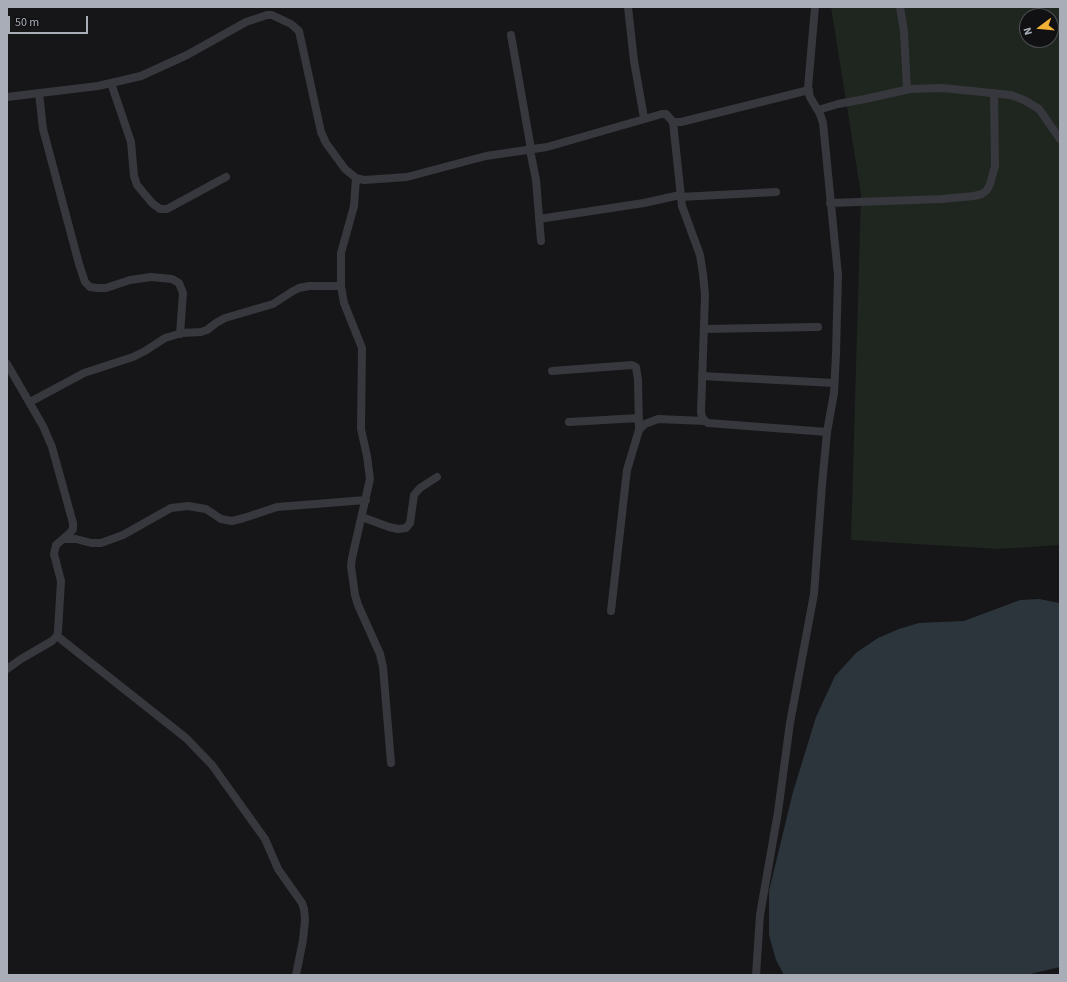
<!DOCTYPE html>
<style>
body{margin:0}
#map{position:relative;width:1067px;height:982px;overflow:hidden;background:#161618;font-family:"Source Sans 3",sans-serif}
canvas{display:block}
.frame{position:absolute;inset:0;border:8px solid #a8adb8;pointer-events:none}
.north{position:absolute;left:1019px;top:8px;width:40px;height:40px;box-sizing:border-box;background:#111113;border:1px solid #4d4f55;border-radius:50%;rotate:254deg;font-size:11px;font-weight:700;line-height:16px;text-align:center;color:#a8adb8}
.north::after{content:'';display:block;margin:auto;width:14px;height:18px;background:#f2b134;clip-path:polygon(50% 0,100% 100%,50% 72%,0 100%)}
.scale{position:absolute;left:8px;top:16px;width:80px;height:18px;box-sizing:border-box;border:2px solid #a8adb8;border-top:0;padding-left:5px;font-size:12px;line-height:14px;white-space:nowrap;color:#a8adb8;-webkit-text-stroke:3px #111113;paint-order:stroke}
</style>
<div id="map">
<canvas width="1067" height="982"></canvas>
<div class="frame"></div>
<div class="north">N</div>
<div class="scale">50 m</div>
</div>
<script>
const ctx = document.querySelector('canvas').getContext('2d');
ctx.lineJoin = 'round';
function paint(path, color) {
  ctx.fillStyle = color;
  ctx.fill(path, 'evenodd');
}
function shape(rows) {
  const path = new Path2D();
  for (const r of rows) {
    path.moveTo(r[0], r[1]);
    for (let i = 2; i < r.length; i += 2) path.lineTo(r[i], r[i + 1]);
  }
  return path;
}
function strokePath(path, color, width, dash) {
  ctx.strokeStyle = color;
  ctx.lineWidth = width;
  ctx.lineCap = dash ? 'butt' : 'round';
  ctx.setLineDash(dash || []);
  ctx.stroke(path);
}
paint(shape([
 [831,7,1060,7,1060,545,999,549,851,540,861,194],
 [1027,16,1051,16,1051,40,1027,40]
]), '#1e261f');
paint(shape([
 [1039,599,1060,603,1060,967,1026,975,784,975,776,960,769,935,769,891,793,792,816,717,835,676,857,652,878,638,899,629,919,623,964,621,1020,600]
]), '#2c353c');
strokePath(shape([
 [628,7,634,61,644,118],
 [900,7,904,31,907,90],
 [511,35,531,149],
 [111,83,131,142,134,176,137,185,152,203,160,209,167,209,226,177],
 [39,93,43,129,79,264,85,282,90,287,98,288,106,288,130,280,151,277,172,279,179,283,183,293,180,334],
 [7,97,98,86,141,76,187,55,246,22,267,15,272,15,291,24,299,31,321,132,326,143,345,169,356,178,364,180,407,177,486,156,547,147,662,114,666,114,673,122,681,122,809,90],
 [818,110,838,104,865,99,910,89,942,88,1011,95,1024,100,1039,109,1060,139],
 [673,122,682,206,700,255,703,274,705,295,701,412,702,417,705,421,708,423,827,432],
 [530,150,536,180,541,241],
 [356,178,354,206,341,253,341,286,344,303,362,348,361,429,367,456,370,479,352,558,351,566,355,595,358,605,380,654,383,667,391,763],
 [680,197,776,192],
 [830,203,942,199,974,196,982,194,987,190,990,184,995,166,994,93],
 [539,219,644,203,680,195],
 [704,329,818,327],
 [7,364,43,426,52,447,73,523,73,529,70,533,56,545,54,554,61,581,58,631,57,636,52,641,21,659,7,669],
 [552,371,632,365,636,367,638,380,639,430],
 [702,376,834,383],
 [30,402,84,373,133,357,145,351,165,338,182,333,201,332,207,330,216,323,225,318,273,304,293,291,299,288,309,286,341,286],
 [569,422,639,418],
 [362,517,389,527,398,529,406,528,410,523,414,495,420,488,437,477],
 [64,539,76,539,91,543,101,543,123,535,171,508,188,506,206,509,221,519,232,521,244,518,277,507,366,500],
 [611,611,627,470,639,430,645,424,658,419,705,421],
 [57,636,186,738,212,765,265,839,278,869,302,903,304,909,305,920,303,940,296,975],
 [756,975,760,915,778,812,790,723,814,594,822,485,827,432,834,393,836,354,838,275,823,123,820,114,810,97,808,88,815,7]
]), '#37383d', 8);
</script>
